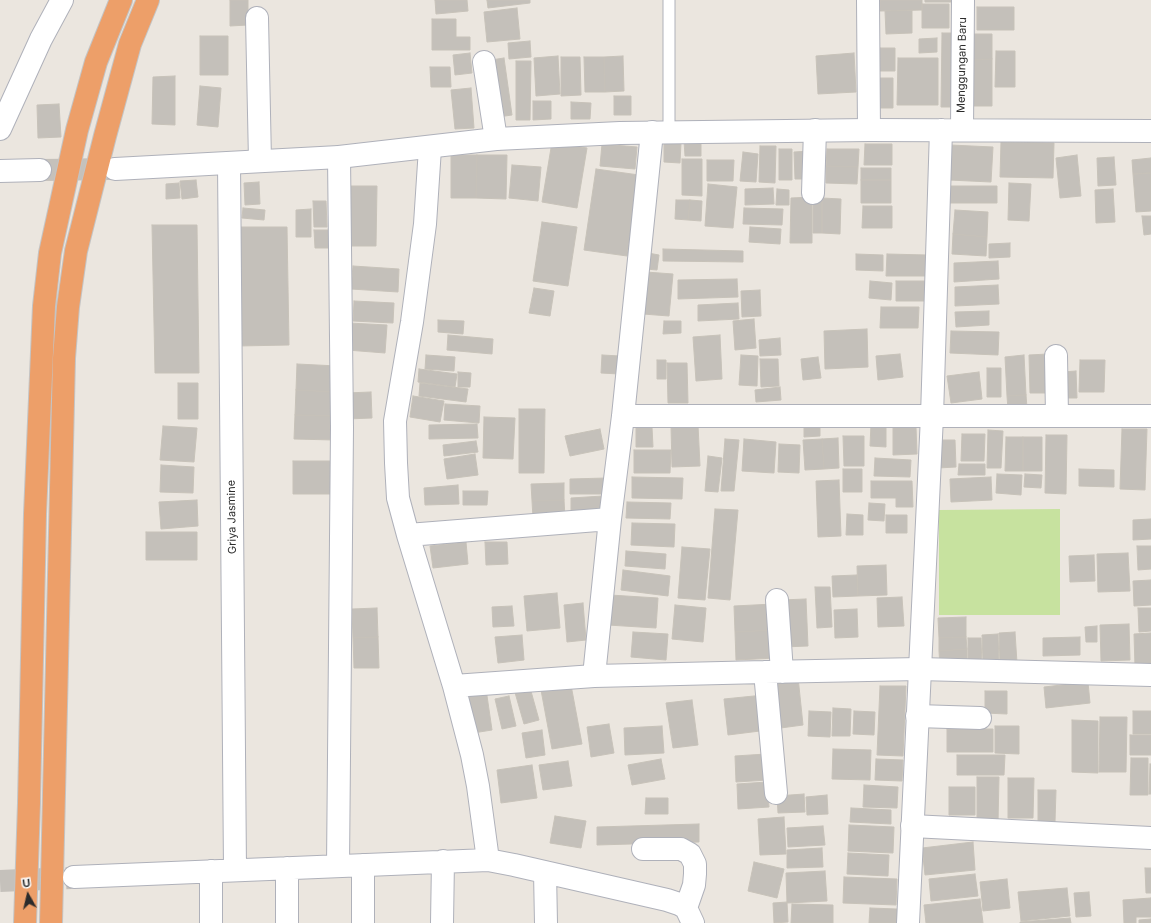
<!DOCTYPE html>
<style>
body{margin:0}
#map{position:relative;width:1151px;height:923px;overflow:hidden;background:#ebe6df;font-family:Inter,sans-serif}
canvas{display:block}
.north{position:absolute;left:8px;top:875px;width:40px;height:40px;-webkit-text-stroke:3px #fff;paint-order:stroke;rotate:352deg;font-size:11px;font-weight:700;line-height:16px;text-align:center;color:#2b2b2b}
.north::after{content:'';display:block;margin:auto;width:14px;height:18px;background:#2b2b2b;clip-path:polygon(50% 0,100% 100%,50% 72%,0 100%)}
</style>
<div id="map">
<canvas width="1151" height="923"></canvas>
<div class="north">U</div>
</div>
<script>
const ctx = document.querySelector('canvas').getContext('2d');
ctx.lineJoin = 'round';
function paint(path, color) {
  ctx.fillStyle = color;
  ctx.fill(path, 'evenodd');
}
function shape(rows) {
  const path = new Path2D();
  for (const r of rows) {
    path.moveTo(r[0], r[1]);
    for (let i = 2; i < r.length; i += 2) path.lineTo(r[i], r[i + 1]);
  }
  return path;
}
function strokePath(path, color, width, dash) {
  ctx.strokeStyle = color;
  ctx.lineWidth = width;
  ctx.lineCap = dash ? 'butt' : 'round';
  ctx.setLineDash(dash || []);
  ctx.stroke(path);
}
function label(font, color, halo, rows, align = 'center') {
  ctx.font = font + ' Inter,sans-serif';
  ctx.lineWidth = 3;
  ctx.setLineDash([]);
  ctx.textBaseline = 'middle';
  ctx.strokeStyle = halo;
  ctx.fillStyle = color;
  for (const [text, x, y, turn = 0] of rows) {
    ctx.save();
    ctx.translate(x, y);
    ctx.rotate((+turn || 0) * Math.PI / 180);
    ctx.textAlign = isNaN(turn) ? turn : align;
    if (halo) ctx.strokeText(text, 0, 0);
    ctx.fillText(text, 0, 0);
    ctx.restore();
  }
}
paint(shape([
 [1060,509,1060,615,939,615,939,510]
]), '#c7e29f');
const building = shape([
 [230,0,248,0,248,25,230,26,230,0],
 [435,0,467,0,468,11,436,14,435,0],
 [487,0,530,0,530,3,488,8,487,0],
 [880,0,922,0,922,10,880,11,880,0],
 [925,0,960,0,960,2,925,2,925,0],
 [922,4,949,4,949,28,922,28,922,4],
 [977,7,1014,7,1014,30,977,30,977,7],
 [517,8,520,39,487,42,484,12,517,8],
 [912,10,912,33,886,34,885,11,912,10],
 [432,19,456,19,456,37,470,37,470,50,432,50,432,19],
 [942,33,959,33,958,107,941,107,942,33],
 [973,34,992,34,992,59,973,60,973,34],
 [200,36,228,36,228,75,200,75,200,36],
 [937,38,937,52,919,53,919,39,937,38],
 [530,41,531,57,509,59,508,43,530,41],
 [880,48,895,48,895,71,880,71,880,48],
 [996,51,1015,51,1015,87,995,87,996,51],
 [470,53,472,73,455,75,453,55,470,53],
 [854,53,856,92,818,94,816,56,854,53],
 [558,56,560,94,536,96,534,58,558,56],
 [623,56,624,91,605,92,604,57,623,56],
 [561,57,580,57,581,95,561,96,561,57],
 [584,57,604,57,605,92,585,92,584,57],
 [504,58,512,115,498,117,491,60,504,58],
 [898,58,938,58,938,105,897,105,898,58],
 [992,59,992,106,973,106,973,60,992,59],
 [516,61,531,61,530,120,516,120,516,61],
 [430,67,450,67,451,87,431,87,430,67],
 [175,76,175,125,152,124,153,77,175,76],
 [877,78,893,78,893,108,877,108,877,78],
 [200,86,221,88,218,127,197,125,200,86],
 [471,88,474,128,455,129,451,90,471,88],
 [614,96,631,96,631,115,614,115,614,96],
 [533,101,551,101,551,119,533,120,533,101],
 [571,102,591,103,590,119,571,119,571,102],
 [59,104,61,137,38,138,37,105,59,104],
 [684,141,701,141,701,156,685,156,684,141],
 [552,142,587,148,577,208,542,202,552,142],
 [664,142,681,143,680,163,664,162,664,142],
 [1001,142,1054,143,1053,178,1000,177,1001,142],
 [602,144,637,147,635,169,600,166,602,144],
 [865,144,892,144,892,165,864,165,865,144],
 [950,145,993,147,991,182,949,180,950,145],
 [760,146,776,146,775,183,759,182,760,146],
 [779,149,792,149,792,180,779,180,779,149],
 [827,149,859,149,858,167,826,166,827,149],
 [810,151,811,179,795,179,794,152,810,151],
 [743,152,758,154,756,182,740,181,743,152],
 [451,155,477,155,476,198,451,198,451,155],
 [477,155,507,155,506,199,476,198,477,155],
 [1077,155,1081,196,1060,198,1056,158,1077,155],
 [1114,157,1116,185,1098,186,1097,158,1114,157],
 [1151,158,1151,173,1133,174,1132,160,1151,158],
 [682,159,702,159,702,196,682,195,682,159],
 [707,160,734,160,733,181,707,181,707,160],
 [512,165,541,167,538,201,509,198,512,165],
 [826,166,858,167,857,184,826,183,826,166],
 [861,168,891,168,891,180,861,180,861,168],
 [596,169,639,175,627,256,584,250,596,169],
 [1151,173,1151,211,1136,212,1133,174,1151,173],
 [196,180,198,197,182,199,180,181,196,180],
 [861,180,891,180,891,203,861,203,861,180],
 [259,182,260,204,245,205,244,183,259,182],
 [179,183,180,198,166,199,166,184,179,183],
 [1009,183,1031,184,1029,221,1008,220,1009,183],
 [708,184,737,187,733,228,705,226,708,184],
 [346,186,377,186,376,246,346,246,346,186],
 [950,186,997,186,997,203,950,203,950,186],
 [773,188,774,204,745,205,745,189,773,188],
 [777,189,789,190,789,205,776,205,777,189],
 [1113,189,1115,222,1096,223,1095,190,1113,189],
 [812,197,812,243,790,243,791,198,812,197],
 [813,198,822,198,822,233,813,233,813,198],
 [822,198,841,199,840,234,822,233,822,198],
 [676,200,690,200,688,220,675,219,676,200],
 [690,200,702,201,701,221,688,220,690,200],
 [313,201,326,201,327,227,314,227,313,201],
 [863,206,892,206,892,228,862,228,863,206],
 [243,208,265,210,264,220,242,218,243,208],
 [744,208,783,209,782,225,743,224,744,208],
 [311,209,311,237,296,237,296,210,311,209],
 [955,210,988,212,987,237,953,234,955,210],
 [1142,216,1151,216,1151,234,1144,235,1142,216],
 [542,222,577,227,568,286,533,281,542,222],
 [152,225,197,225,199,373,155,373,152,225],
 [237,227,287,227,289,345,238,346,237,227],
 [750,227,781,229,780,244,749,242,750,227],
 [314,230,336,230,336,248,315,248,314,230],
 [953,234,987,237,986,256,952,254,953,234],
 [1010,243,1010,257,989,258,989,244,1010,243],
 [663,249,743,251,743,262,663,261,663,249],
 [648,253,659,255,657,270,646,269,648,253],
 [856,254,883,255,883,271,856,270,856,254],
 [887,254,927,255,927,276,886,276,887,254],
 [998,261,999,279,954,282,954,263,998,261],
 [353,266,399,269,398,292,351,289,353,266],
 [646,272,673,274,669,316,643,314,646,272],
 [737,279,738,297,678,299,678,280,737,279],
 [870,281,892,283,891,300,869,298,870,281],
 [896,281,925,281,925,301,896,301,896,281],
 [998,285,999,304,955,306,955,287,998,285],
 [534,288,554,291,550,316,529,313,534,288],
 [760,290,761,316,742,317,741,291,760,290],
 [354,301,394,303,393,323,353,321,354,301],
 [738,303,739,319,698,321,698,305,738,303],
 [881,307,919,307,918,328,880,328,881,307],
 [989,311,989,325,956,327,955,312,989,311],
 [754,319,756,348,735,350,733,321,754,319],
 [438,320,464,321,463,334,438,332,438,320],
 [664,321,681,321,681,333,663,334,664,321],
 [349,323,387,325,385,353,347,350,349,323],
 [867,329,868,367,825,369,824,331,867,329],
 [951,331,999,332,998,355,950,353,951,331],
 [448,335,493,339,492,354,447,350,448,335],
 [720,335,722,379,696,381,693,337,720,335],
 [780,338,781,355,760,356,759,340,780,338],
 [900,354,903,377,878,380,876,356,900,354],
 [1048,354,1048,393,1030,393,1029,355,1048,354],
 [426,355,455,357,454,371,425,369,426,355],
 [602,355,620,356,619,374,601,373,602,355],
 [741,355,758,356,757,386,739,385,741,355],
 [1024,355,1026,395,1007,396,1005,357,1024,355],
 [818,357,821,378,803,380,801,359,818,357],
 [760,359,778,359,779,386,761,387,760,359],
 [657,360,666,360,666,379,657,379,657,360],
 [1080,360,1105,360,1104,392,1079,392,1080,360],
 [667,363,687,363,688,403,668,403,667,363],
 [297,364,337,366,336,392,296,390,297,364],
 [987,368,1001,368,1001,397,987,397,987,368],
 [419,369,457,374,455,387,418,382,419,369],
 [1076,371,1077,398,1063,398,1062,372,1076,371],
 [458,372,471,373,470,387,458,387,458,372],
 [979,372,982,399,951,403,947,376,979,372],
 [178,383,198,383,198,419,178,419,178,383],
 [420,383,468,389,466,402,419,396,420,383],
 [780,387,781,400,756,402,755,390,780,387],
 [296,390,336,392,335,416,295,415,296,390],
 [371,392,372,418,347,419,346,393,371,392],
 [1026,395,1027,408,1008,409,1007,396,1026,395],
 [413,396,444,401,440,422,410,417,413,396],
 [445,404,480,406,479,423,444,420,445,404],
 [519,409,545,409,544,473,519,473,519,409],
 [295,415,335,416,334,440,294,439,295,415],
 [484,417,515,418,513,459,483,458,484,417],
 [820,421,820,436,804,437,804,422,820,421],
 [477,424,478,438,429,439,429,425,477,424],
 [871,424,886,425,886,447,870,446,871,424],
 [698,425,700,466,672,467,671,426,698,425],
 [163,426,197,428,194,462,160,460,163,426],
 [652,427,653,447,636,447,636,428,652,427],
 [916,427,917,454,893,455,893,428,916,427],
 [600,429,604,449,570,456,565,436,600,429],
 [1122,429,1147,429,1145,490,1120,489,1122,429],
 [988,430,1003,431,1001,468,987,468,988,430],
 [962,434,985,434,984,461,961,461,962,434],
 [1046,435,1067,435,1066,494,1045,493,1046,435],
 [843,436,864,436,864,466,844,466,843,436],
 [1006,437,1023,437,1023,471,1005,471,1006,437],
 [1023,437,1042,437,1042,471,1023,471,1023,437],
 [838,438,839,468,824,469,822,439,838,438],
 [725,439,739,440,734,491,721,491,725,439],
 [744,439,776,442,774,473,742,471,744,439],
 [822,439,824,469,805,470,803,440,822,439],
 [938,440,955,440,956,467,938,468,938,440],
 [476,441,478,452,444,456,443,445,476,441],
 [779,444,800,445,799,473,778,472,779,444],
 [634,450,671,450,670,473,634,473,634,450],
 [475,454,478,475,447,479,444,459,475,454],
 [708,456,722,458,718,492,705,491,708,456],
 [875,458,911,460,910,477,874,476,875,458],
 [293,461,333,461,333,494,293,494,293,461],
 [959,464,985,464,985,475,958,475,959,464],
 [161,465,194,467,193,493,160,492,161,465],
 [843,469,862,469,862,492,843,492,843,469],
 [1079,469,1114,470,1114,487,1079,486,1079,469],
 [997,474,1022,475,1021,495,996,493,997,474],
 [1025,474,1042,475,1041,488,1024,487,1025,474],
 [632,477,683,478,682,499,632,498,632,477],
 [991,477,992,500,951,502,950,479,991,477],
 [606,478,606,494,570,494,570,479,606,478],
 [839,480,841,536,818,537,816,481,839,480],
 [871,481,912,481,913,507,896,507,896,498,871,498,871,481],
 [564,483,564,500,532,501,531,484,564,483],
 [458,485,459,504,425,505,424,488,458,485],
 [463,491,488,491,487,505,463,505,463,491],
 [603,496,603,516,571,517,571,498,603,496],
 [197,500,198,526,161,529,159,502,197,500],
 [564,500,565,517,533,518,532,501,564,500],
 [627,502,671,503,670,519,626,518,627,502],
 [869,503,885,504,884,521,868,520,869,503],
 [715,509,738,510,730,600,708,598,715,509],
 [847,514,863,515,863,535,846,535,847,514],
 [886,515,907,515,907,533,886,533,886,515],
 [1151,519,1151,539,1133,540,1133,520,1151,519],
 [632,523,675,524,674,547,631,545,632,523],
 [146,532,197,532,197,560,146,560,146,532],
 [466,542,468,564,433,568,430,546,466,542],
 [485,542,507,542,508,564,486,565,485,542],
 [1137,546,1151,546,1151,569,1138,570,1137,546],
 [682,547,710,549,705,600,678,598,682,547],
 [626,551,666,554,665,569,625,566,626,551],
 [1128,553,1130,591,1098,592,1097,554,1128,553],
 [1094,555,1095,581,1070,582,1069,556,1094,555],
 [886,565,887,595,858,596,857,566,886,565],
 [623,570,670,576,668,596,621,590,623,570],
 [857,575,858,596,833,597,832,576,857,575],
 [1151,580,1151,605,1134,606,1133,581,1151,580],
 [815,587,830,587,832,627,817,628,815,587],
 [557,593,560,628,527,631,524,596,557,593],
 [610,595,658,598,656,628,608,625,610,595],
 [902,597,904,626,878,627,877,598,902,597],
 [806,599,808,646,783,647,781,600,806,599],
 [583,603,586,640,567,642,564,605,583,603],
 [774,604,775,630,735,632,734,606,774,604],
 [675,605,706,608,703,642,672,639,675,605],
 [512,606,514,626,493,627,492,607,512,606],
 [377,608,378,637,353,638,352,609,377,608],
 [1138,608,1151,608,1151,631,1139,632,1138,608],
 [857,609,858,637,835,638,834,610,857,609],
 [966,617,966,637,939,638,938,618,966,617],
 [1129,624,1130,660,1101,661,1100,625,1129,624],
 [1097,626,1097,642,1086,642,1085,627,1097,626],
 [775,630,776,658,736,660,735,632,775,630],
 [633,632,668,634,666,660,631,657,633,632],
 [1015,632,1017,663,1000,664,999,633,1015,632],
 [1151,633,1151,666,1135,667,1134,634,1151,633],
 [998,634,999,662,983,662,982,635,998,634],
 [522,635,524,660,498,663,495,637,522,635],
 [378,637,379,668,354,668,353,638,378,637],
 [966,637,967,649,939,651,939,638,966,637],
 [1080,637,1080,655,1043,656,1043,638,1080,637],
 [968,638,981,638,982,666,968,667,968,638],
 [967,649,967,666,940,667,939,651,967,649],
 [798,677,803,725,773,729,767,680,798,677],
 [1088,682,1090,703,1046,708,1044,687,1088,682],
 [529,684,539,720,524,724,514,689,529,684],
 [571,685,582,744,552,749,541,690,571,685],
 [880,686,906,686,903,756,877,755,880,686],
 [486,689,492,730,473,733,467,692,486,689],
 [985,691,1007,691,1007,714,985,713,985,691],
 [764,695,768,730,728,735,724,699,764,695],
 [509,696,516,726,502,729,495,699,509,696],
 [692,700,698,745,673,748,666,703,692,700],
 [833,708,851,709,850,736,832,736,833,708],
 [809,711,831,712,830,737,808,736,809,711],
 [854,711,875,712,874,735,853,734,854,711],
 [1133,711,1151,711,1151,734,1133,734,1133,711],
 [1100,717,1127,717,1126,772,1099,772,1100,717],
 [1072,720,1098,721,1098,773,1072,772,1072,720],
 [609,724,614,753,591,757,587,727,609,724],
 [662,726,664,753,625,755,624,728,662,726],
 [995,726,1019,726,1019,754,995,753,995,726],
 [947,729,993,729,993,752,947,752,947,729],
 [542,730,545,755,526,758,522,733,542,730],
 [1130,735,1151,735,1151,755,1130,755,1130,735],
 [833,749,871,750,870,780,832,779,833,749],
 [766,754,768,780,736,782,735,756,766,754],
 [957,755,1005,755,1004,775,957,775,957,755],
 [1131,758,1148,758,1148,795,1130,795,1131,758],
 [661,759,665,779,632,785,628,765,661,759],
 [876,759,903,760,902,781,875,780,876,759],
 [568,761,572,786,543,790,539,765,568,761],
 [1150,764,1151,764,1151,794,1149,794,1150,764],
 [532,765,537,798,501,803,497,770,532,765],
 [977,777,999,777,998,823,977,823,977,777],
 [1008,778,1034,778,1033,818,1008,818,1008,778],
 [767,782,769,807,738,809,737,784,767,782],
 [864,785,898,787,897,808,863,807,864,785],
 [949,787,975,787,975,815,949,815,949,787],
 [1038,790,1056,790,1055,822,1038,822,1038,790],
 [804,794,805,812,778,813,777,796,804,794],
 [827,795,828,814,807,815,806,797,827,795],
 [646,798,668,798,668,814,645,814,646,798],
 [851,808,891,810,891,824,850,822,851,808],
 [555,816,586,821,581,848,550,843,555,816],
 [784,817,786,854,760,855,758,819,784,817],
 [699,824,699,842,597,845,597,827,699,824],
 [849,825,894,827,893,853,848,851,849,825],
 [823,826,825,845,788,847,787,828,823,826],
 [973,842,975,870,925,875,922,848,973,842],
 [822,848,823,867,787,868,787,850,822,848],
 [848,853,889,855,888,876,847,874,848,853],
 [754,862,784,869,777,898,748,891,754,862],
 [1145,868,1151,868,1151,893,1146,893,1145,868],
 [825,871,827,901,787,903,786,873,825,871],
 [975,874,978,896,931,901,929,879,975,874],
 [844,877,897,879,896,905,843,903,844,877],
 [1007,879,1010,908,983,911,980,882,1007,879],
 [1067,888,1070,916,1021,921,1018,892,1067,888],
 [1089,892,1091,916,1076,917,1074,893,1089,892],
 [1151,898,1151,917,1136,917,1136,923,1124,923,1123,900,1151,898],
 [980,899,983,923,926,923,924,905,980,899],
 [787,902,788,922,774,923,773,903,787,902],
 [792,904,833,905,833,923,791,923,792,904],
 [870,908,897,909,897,923,869,923,870,908],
 [1070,918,1071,923,1020,923,1020,922,1070,918],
 [1151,919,1151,923,1139,923,1139,920,1151,919]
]);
paint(building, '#c4c0ba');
strokePath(building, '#c7c2b9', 1);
strokePath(shape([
 [0,881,71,878]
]), '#c5c1bb', 22, [22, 11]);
strokePath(shape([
 [40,170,115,169]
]), '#c5c1bb', 22, [22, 11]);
const service = shape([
 [669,132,669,0]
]);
const minor = shape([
 [868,0,869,130],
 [257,18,260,161],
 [484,62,496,139],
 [0,129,41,39,62,0],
 [962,130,963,0],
 [430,148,425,224,412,322,395,421,396,463,398,498,408,535,454,686,472,755,478,786,488,860],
 [229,163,235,870],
 [813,193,815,130],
 [1056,356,1057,416],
 [623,416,1151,416],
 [408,535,610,519],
 [777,600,782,672],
 [765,672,776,793],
 [594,676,610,519,623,416,652,132],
 [454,686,594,676,765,672,919,669,1151,675],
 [917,716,980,718],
 [912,826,1151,838],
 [643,849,681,849,690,854,695,864,695,874,694,885,686,908],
 [338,866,342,428,339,157],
 [287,868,287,923],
 [545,872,546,923],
 [74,877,488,860,514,865,667,900,679,904,686,908,693,923],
 [211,923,211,871],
 [363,923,363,865],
 [442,923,443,861]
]);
const tertiary = shape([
 [115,169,339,157,496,139,620,133,869,130,1151,131],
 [0,171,40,170],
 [908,923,932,416,941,130]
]);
const motorway = shape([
 [25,923,29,803,35,514,44,306,50,253,77,130,96,62,121,0],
 [51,923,64,358,68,307,76,251,105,136,130,44,148,0]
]);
strokePath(service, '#afb1ba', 13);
strokePath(minor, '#afb1ba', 24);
strokePath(tertiary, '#afb1ba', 24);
strokePath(motorway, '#c4c4c4', 24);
strokePath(service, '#fff', 11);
strokePath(minor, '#fff', 22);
strokePath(tertiary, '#fff', 22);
strokePath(motorway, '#ed9f69', 22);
label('11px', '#2b2b2b', '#fff', [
 ["Menggungan Baru",962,65,-89],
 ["Griya Jasmine",232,517,-91]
]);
</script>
